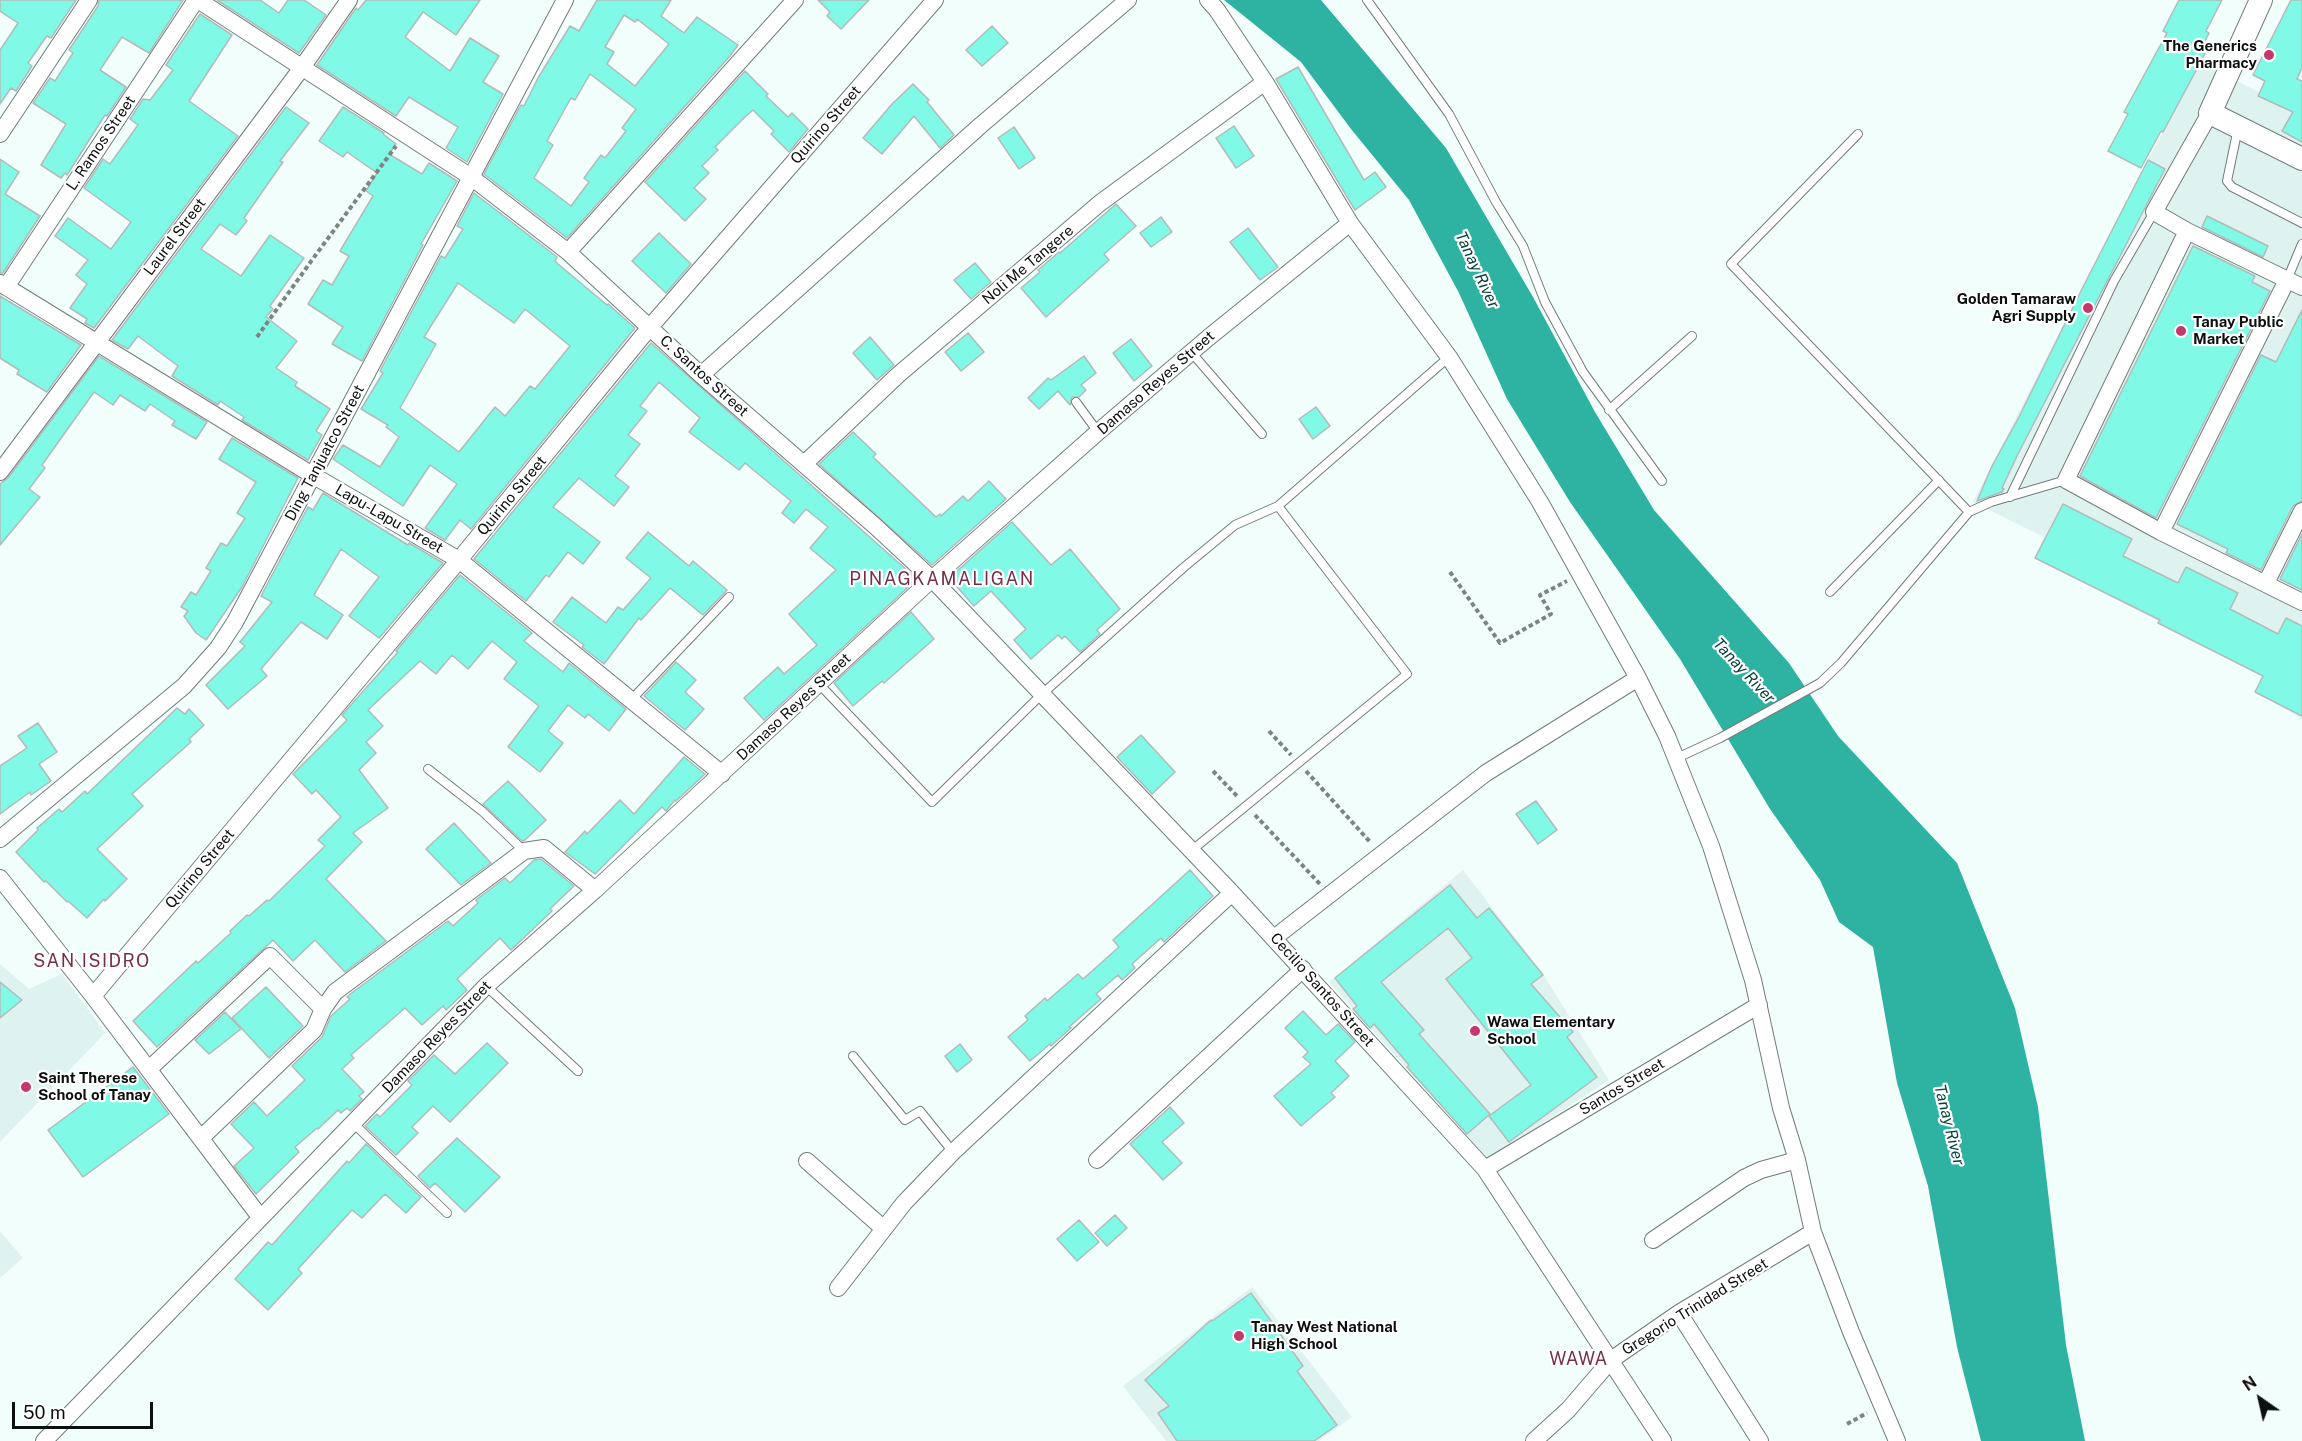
<!DOCTYPE html>
<style>
body{margin:0}
#map{position:relative;width:2302px;height:1441px;overflow:hidden;background:#f2fefb;font-family:"Public Sans",sans-serif}
canvas{display:block}
.north{position:absolute;left:2230px;top:1369px;width:60px;height:60px;-webkit-text-stroke:4px #fff;paint-order:stroke;rotate:326deg;font-size:16px;font-weight:700;line-height:24px;text-align:center;color:#0b0f0e}
.north::after{content:'';display:block;margin:auto;width:21px;height:27px;background:#0b0f0e;clip-path:polygon(50% 0,100% 100%,50% 72%,0 100%)}
.scale{position:absolute;left:12px;top:1402px;width:141px;height:27px;box-sizing:border-box;border:3px solid #0b0f0e;border-top:0;padding-left:8px;font-size:18px;line-height:21px;white-space:nowrap;color:#0b0f0e;-webkit-text-stroke:4px #fff;paint-order:stroke}
</style>
<div id="map">
<canvas width="2302" height="1441"></canvas>
<div class="north">N</div>
<div class="scale">50 m</div>
</div>
<script>
const ctx = document.querySelector('canvas').getContext('2d');
ctx.lineJoin = 'round';
function paint(path, color) {
  ctx.fillStyle = color;
  ctx.fill(path, 'evenodd');
}
function shape(rows) {
  const path = new Path2D();
  for (const r of rows) {
    path.moveTo(r[0], r[1]);
    for (let i = 2; i < r.length; i += 2) path.lineTo(r[i], r[i + 1]);
  }
  return path;
}
function strokePath(path, color, width, dash) {
  ctx.strokeStyle = color;
  ctx.lineWidth = width;
  ctx.lineCap = dash ? 'butt' : 'round';
  ctx.setLineDash(dash || []);
  ctx.stroke(path);
}
function label(font, color, halo, rows, align = 'center') {
  ctx.font = font + ' "Public Sans",sans-serif';
  ctx.lineWidth = 4.5;
  ctx.setLineDash([]);
  ctx.textBaseline = 'middle';
  ctx.strokeStyle = halo;
  ctx.fillStyle = color;
  for (const [text, x, y, turn = 0] of rows) {
    ctx.save();
    ctx.translate(x, y);
    ctx.rotate((+turn || 0) * Math.PI / 180);
    ctx.textAlign = isNaN(turn) ? turn : align;
    if (halo) ctx.strokeText(text, 0, 0);
    ctx.fillText(text, 0, 0);
    ctx.restore();
  }
}
paint(shape([
 [2201,62,2302,115,2302,719,2256,692,2263,674,2034,558,2044,537,1973,502,2148,159],
 [1463,870,1543,974,1609,1080,1488,1159,1329,982],
 [0,964,29,989,62,974,105,1033,0,1142],
 [0,1231,23,1258,0,1278],
 [1252,1287,1352,1417,1319,1441,1166,1441,1123,1386]
]), '#def3ef');
paint(shape([
 [1224,0,1321,0,1446,148,1533,297,1595,412,1654,510,1789,663,1838,736,1957,863,2015,1008,2038,1107,2066,1345,2085,1441,1981,1441,1957,1347,1928,1186,1897,1083,1873,947,1839,922,1820,880,1770,809,1680,659,1570,502,1507,399,1459,293,1409,200,1351,129,1301,62]
]), '#2eb3a2');
const building = shape([
 [0,0,76,0,51,38,47,36,44,40,28,63,32,66,16,91,11,88,0,104,0,50,18,23,0,11,0,0],
 [99,0,183,0,149,53,122,37,100,70,126,87,107,116,105,115,67,175,65,173,61,178,41,165,66,124,33,103,50,78,55,81,73,53,69,50,98,6,99,0],
 [217,0,260,0,279,13,288,0,304,0,326,15,299,53,217,0],
 [366,0,480,0,456,35,423,12,405,37,450,71,470,38,499,56,483,82,503,94,467,162,446,148,458,127,409,97,396,116,317,65,356,8,358,10,366,0],
 [597,0,671,0,661,16,684,33,697,17,738,45,730,56,567,238,484,174,521,105,524,106,538,78,570,26,579,31,597,0],
 [624,15,635,22,637,19,669,44,635,86,607,64,614,52,605,47,624,15],
 [590,74,636,109,622,128,626,131,605,158,601,155,584,178,589,182,571,206,534,178,553,145,547,141,571,98,575,100,590,74],
 [818,0,869,0,841,29,827,16,830,12,818,0],
 [2179,0,2222,0,2206,31,2209,33,2200,52,2205,54,2163,132,2161,131,2141,168,2108,151,2128,114,2124,112,2167,33,2163,31,2179,0],
 [2291,0,2302,0,2302,68,2297,79,2302,81,2302,142,2282,131,2293,112,2258,96,2265,81,2253,75,2291,0],
 [200,14,232,35,189,101,238,136,94,328,85,323,87,319,70,308,87,284,76,275,88,260,55,236,68,218,111,249,131,222,84,188,103,159,110,164,138,125,130,119,143,99,150,100,173,70,166,65,200,14],
 [992,26,1008,43,982,66,966,50,992,26],
 [1298,67,1364,180,1375,172,1386,187,1355,210,1276,79,1298,67],
 [745,71,768,94,766,96,788,117,792,113,808,129,789,152,771,134,774,131,753,110,746,116,715,147,718,150,702,166,709,173,694,188,706,199,685,221,645,182,745,71],
 [913,84,929,100,927,102,954,135,940,148,914,116,882,154,863,138,892,104,913,84],
 [286,107,309,123,280,161,283,162,244,218,247,221,236,235,220,224,201,249,241,276,270,235,304,258,270,306,273,309,266,317,297,341,276,368,297,382,295,386,330,409,316,431,322,435,308,460,242,420,244,417,220,401,218,405,172,376,178,366,138,336,128,349,112,340,286,107],
 [343,107,384,133,383,134,396,144,389,154,422,174,429,163,457,181,421,244,423,245,362,361,332,344,343,327,308,304,323,280,332,285,349,256,340,251,373,196,366,191,377,173,347,152,343,157,319,141,343,107],
 [1234,126,1254,156,1236,168,1216,138,1234,126],
 [1014,127,1035,158,1019,169,998,138,1014,127],
 [0,159,19,172,5,194,40,216,3,273,0,273,0,159],
 [2148,160,2165,169,2017,456,2002,488,2004,489,2002,492,1977,501,1992,466,2019,417,2083,287,2148,160],
 [474,193,557,257,555,261,558,264,607,305,608,304,635,328,471,529,460,520,445,540,425,528,457,484,430,465,403,506,333,459,343,445,380,467,399,437,386,427,388,425,361,409,383,373,380,371,441,256,445,258,463,229,457,226,474,193],
 [458,283,514,323,525,309,570,346,535,389,530,386,505,416,495,407,459,452,400,408,436,344,424,337,458,283],
 [1116,204,1136,226,1104,254,1109,260,1046,317,1021,288,1040,272,1038,270,1059,252,1060,253,1116,204],
 [2207,216,2268,246,2263,257,2202,227,2207,216],
 [1161,217,1172,232,1151,247,1140,233,1161,217],
 [1248,228,1278,267,1260,280,1230,242,1248,228],
 [659,233,691,264,666,293,632,261,659,233],
 [2193,246,2255,276,2252,282,2270,291,2156,518,2080,476,2193,246],
 [975,263,991,282,971,299,954,280,975,263],
 [0,296,81,345,47,392,17,374,19,370,0,358,0,296],
 [2302,310,2302,501,2293,506,2261,570,2226,553,2228,549,2177,524,2261,355,2276,362,2302,310],
 [968,333,984,352,961,371,945,352,968,333],
 [870,337,894,365,877,380,853,353,870,337],
 [1131,339,1152,366,1134,381,1113,353,1131,339],
 [651,343,917,579,764,720,744,698,778,667,784,674,817,645,789,614,836,570,810,548,828,527,806,509,794,523,782,513,791,501,745,463,739,470,689,432,700,418,659,382,640,406,647,411,628,435,640,444,615,476,629,487,614,506,579,478,553,507,600,542,583,564,568,552,549,577,546,575,526,601,474,559,651,343],
 [99,356,207,422,196,439,172,425,175,421,150,404,145,411,120,395,113,405,94,392,42,465,45,468,29,489,40,497,0,545,0,484,8,478,99,356],
 [1084,356,1096,373,1081,385,1086,390,1079,397,1072,397,1070,405,1058,391,1039,409,1028,398,1048,378,1051,380,1084,356],
 [1316,407,1330,426,1313,439,1299,419,1316,407],
 [853,432,876,454,873,457,936,517,940,514,941,516,963,496,968,501,989,481,1006,499,932,565,819,464,853,432],
 [232,438,298,478,242,587,206,640,196,633,184,616,188,611,181,607,191,592,196,595,211,571,206,568,221,543,227,546,245,518,237,513,256,482,219,459,232,438],
 [323,493,408,545,409,543,443,563,379,638,349,616,379,577,341,549,314,595,343,615,327,639,301,622,261,669,267,676,228,709,206,685,245,646,240,642,272,602,261,596,308,507,313,510,323,493],
 [2063,504,2132,539,2123,556,2178,583,2186,567,2238,593,2230,609,2278,634,2286,618,2302,626,2302,716,2255,692,2263,676,2158,623,2160,620,2035,558,2063,504],
 [1012,522,1051,565,1070,549,1120,609,1097,630,1100,634,1080,652,1065,636,1062,639,1058,635,1031,659,1014,640,1026,629,991,591,974,606,949,578,1012,522],
 [648,532,689,566,693,561,727,590,703,615,670,588,641,620,639,618,604,664,582,647,584,645,553,622,572,597,606,623,618,607,623,610,651,578,626,558,648,532],
 [2302,534,2302,590,2280,579,2302,534],
 [460,575,532,633,524,641,563,672,569,663,626,709,609,731,588,714,585,718,568,705,548,731,563,743,540,772,508,747,539,706,504,679,517,662,492,641,468,669,452,655,436,674,420,661,368,710,383,726,366,742,376,753,359,770,388,808,353,833,362,842,326,879,386,941,345,972,315,940,293,961,273,940,157,1047,133,1021,196,961,198,963,231,933,230,931,247,915,249,916,267,900,269,901,325,846,318,840,341,817,316,790,312,794,293,774,347,720,342,715,398,652,396,651,460,575],
 [911,612,934,639,884,683,882,681,853,706,834,683,911,612],
 [676,662,696,680,685,692,704,709,685,730,644,696,676,662],
 [177,708,185,714,189,709,204,725,189,739,191,742,132,794,143,806,97,849,127,879,105,901,104,899,87,918,68,901,67,902,46,881,44,882,16,852,38,830,37,828,59,809,62,812,85,791,87,794,177,708],
 [38,723,57,752,39,764,51,781,31,795,30,792,0,814,0,766,27,748,18,736,38,723],
 [1141,735,1175,772,1152,794,1117,757,1141,735],
 [684,757,705,774,676,801,675,800,666,811,662,807,595,874,565,852,585,831,587,834,620,800,634,814,684,757],
 [508,781,546,820,525,840,522,841,483,804,508,781],
 [1536,801,1557,830,1538,844,1516,814,1536,801],
 [454,823,491,863,461,885,426,849,454,823],
 [541,859,574,886,550,909,552,911,511,950,500,938,457,979,467,990,446,1010,443,1006,422,1025,405,1008,351,1055,354,1058,342,1069,364,1092,359,1096,362,1099,350,1111,347,1108,341,1113,338,1110,318,1129,317,1128,295,1147,299,1152,256,1194,234,1166,254,1148,231,1124,254,1102,267,1116,305,1080,292,1066,322,1037,331,1016,350,999,347,997,353,992,448,921,453,926,478,903,476,900,505,878,510,883,534,860,541,859],
 [1190,870,1213,896,1164,942,1161,938,1132,964,1135,968,1122,980,1118,975,1096,994,1101,999,1069,1027,1071,1028,1051,1046,1050,1044,1030,1061,1008,1037,1028,1020,1025,1016,1045,998,1047,1001,1078,974,1083,979,1119,947,1113,940,1190,870],
 [1450,885,1477,918,1489,908,1543,975,1531,984,1573,1032,1567,1037,1597,1077,1509,1142,1489,1116,1531,1085,1446,979,1472,958,1448,928,1381,982,1424,1030,1419,1034,1490,1114,1467,1134,1407,1067,1409,1065,1374,1024,1370,1028,1353,1009,1357,1006,1335,978,1450,885],
 [0,982,22,1000,0,1018,0,982],
 [266,987,303,1026,269,1058,232,1018,266,987],
 [1303,1011,1326,1035,1338,1024,1355,1042,1335,1061,1349,1076,1331,1093,1335,1097,1301,1126,1274,1096,1311,1064,1303,1057,1308,1052,1285,1028,1303,1011],
 [225,1012,241,1029,209,1054,195,1040,225,1012],
 [487,1043,508,1063,450,1122,433,1106,412,1127,418,1133,396,1155,365,1126,377,1114,380,1117,412,1085,408,1081,434,1055,455,1074,487,1043],
 [960,1044,972,1060,957,1072,945,1056,960,1044],
 [133,1067,169,1114,83,1177,48,1130,133,1067],
 [1170,1107,1184,1123,1162,1142,1182,1163,1163,1180,1130,1144,1170,1107],
 [457,1138,500,1177,465,1212,435,1183,430,1188,418,1176,457,1138],
 [366,1144,421,1197,406,1213,385,1194,362,1218,352,1210,298,1269,302,1273,268,1310,235,1279,268,1242,272,1245,347,1161,349,1163,366,1144],
 [1115,1215,1127,1228,1107,1246,1095,1233,1115,1215],
 [1079,1220,1099,1242,1077,1261,1057,1239,1079,1220],
 [1251,1293,1303,1366,1297,1371,1337,1425,1314,1441,1177,1441,1158,1413,1169,1406,1145,1380,1211,1320,1212,1321,1251,1293]
]);
paint(building, '#80f9e6');
strokePath(building, '#b1bcba', 1.5);
const lane = shape([
 [1367,0,1449,114,1496,202,1523,246,1545,302,1583,372,1662,481],
 [2238,128,2227,181,2232,187,2302,223],
 [1858,134,1731,264,1969,512],
 [2287,280,2302,244],
 [1191,352,1262,434],
 [1076,402,1098,432],
 [1609,410,1692,336],
 [2010,497,2114,281,2154,212],
 [1830,592,1939,480],
 [819,684,932,802,1041,695,1183,568,1235,525,1278,506,1449,357],
 [632,699,729,597],
 [1677,758,1720,738,1820,683,1841,663,1969,512,1991,502,2066,480],
 [428,769,482,811,524,851],
 [1191,851,1407,674,1278,506],
 [486,986,578,1071],
 [853,1056,905,1120,920,1111,953,1152],
 [353,1123,447,1213]
]);
const street = shape([
 [198,0,471,177,568,252,701,375,875,526,932,579,1232,893,1485,1169,1663,1441],
 [1208,0,1217,10,1265,82,1350,223,1449,357,1540,502,1638,678,1667,736,1711,846,1753,980,1781,1108,1797,1160,1813,1232,1851,1332,1897,1441],
 [2210,113,2154,212,2187,231,2302,287],
 [0,134,89,0],
 [2187,231,2066,480,2161,532,2302,602],
 [568,252,795,0],
 [0,283,314,476,459,560,722,774],
 [6,287,196,0],
 [701,375,981,125,1128,0],
 [804,464,898,375,1100,203,1265,82],
 [0,472,301,69,349,0],
 [2161,532,2287,280],
 [2266,583,2302,511],
 [0,839,184,686,218,648,235,622,565,0],
 [0,878,93,996,260,1217],
 [1274,938,1486,773,1638,678],
 [93,996,459,560,650,327,935,0],
 [149,1069,270,956,323,1009],
 [201,1138,314,1030,323,1009,335,992,524,851,544,848,595,890],
 [1097,1160,1303,969],
 [807,1161,884,1229],
 [1485,1169,1759,1005],
 [1653,1240,1744,1178,1761,1170,1797,1160],
 [838,1288,904,1203,953,1152,1232,893],
 [1679,1313,1760,1441],
 [44,1441,486,986,595,890,932,579,1098,432,1208,338,1350,223],
 [1534,1441,1568,1410,1611,1360,1679,1313,1813,1232]
]);
const secondary = shape([
 [2261,0,2210,113,2302,159]
]);
strokePath(lane, '#727c7a', 10);
strokePath(street, '#727c7a', 18);
strokePath(secondary, '#727c7a', 24);
strokePath(shape([
 [257,337,312,260,396,146],
 [1450,572,1500,643,1551,614,1540,595,1567,581],
 [1269,731,1291,755],
 [1213,771,1237,796],
 [1306,771,1371,843],
 [1255,815,1320,884],
 [1847,1424,1867,1413]
]), '#7d8583', 4, [4.5, 3]);
strokePath(lane, '#fff', 8);
strokePath(street, '#fff', 16);
strokePath(secondary, '#fff', 22);
for (const [x, y, r, color] of [
 [2269,55,6,"#c4386d"],
 [2088,308,6,"#c4386d"],
 [2181,331,6,"#c4386d"],
 [1475,1031,6,"#c4386d"],
 [26,1087,6,"#c4386d"],
 [1239,1336,6,"#c4386d"]
]) {
  const dot = new Path2D();
  dot.arc(x, y, r, 0, 2 * Math.PI);
  ctx.fillStyle = color;
  ctx.fill(dot);
  strokePath(dot, '#fff', 2);
}
label('bold 15px', '#0b0f0e', '#fff', [
 ["The Generics",2257,46,"right"],
 ["Pharmacy",2257,63,"right"],
 ["Golden Tamaraw",2076,299,"right"],
 ["Agri Supply",2076,316,"right"],
 ["Tanay Public",2193,322],
 ["Market",2193,339],
 ["Wawa Elementary",1487,1022],
 ["School",1487,1039],
 ["Saint Therese",38,1078],
 ["School of Tanay",38,1095],
 ["Tanay West National",1251,1327],
 ["High School",1251,1344]
], 'left');
label('15px', '#0b0f0e', '#fff', [
 ["Quirino Street",826,125,-49],
 ["L. Ramos Street",101,143,-56],
 ["Laurel Street",175,237,-53],
 ["Noli Me Tangere",1028,265,-40],
 ["C. Santos Street",704,376,42],
 ["Damaso Reyes Street",1156,383,-41],
 ["Ding Tanjuatco Street",325,453,-62],
 ["Quirino Street",512,496,-50],
 ["Lapu-Lapu Street",389,519,30],
 ["Damaso Reyes Street",794,707,-43],
 ["Quirino Street",200,869,-50],
 ["Cecilio Santos Street",1322,990,48],
 ["Damaso Reyes Street",437,1037,-46],
 ["Santos Street",1622,1087,-31],
 ["Gregorio Trinidad Street",1695,1307,-32]
]);
label('italic 16px', '#07423a', '#fff', [
 ["Tanay River",1477,270,65],
 ["Tanay River",1744,671,47],
 ["Tanay River",1949,1125,76]
]);
ctx.letterSpacing = '1.5px';
label('18px', '#753047', '#fff', [
 ["PINAGKAMALIGAN",942,579],
 ["SAN ISIDRO",92,961],
 ["WAWA",1579,1359]
]);
ctx.letterSpacing = '0px';
</script>
